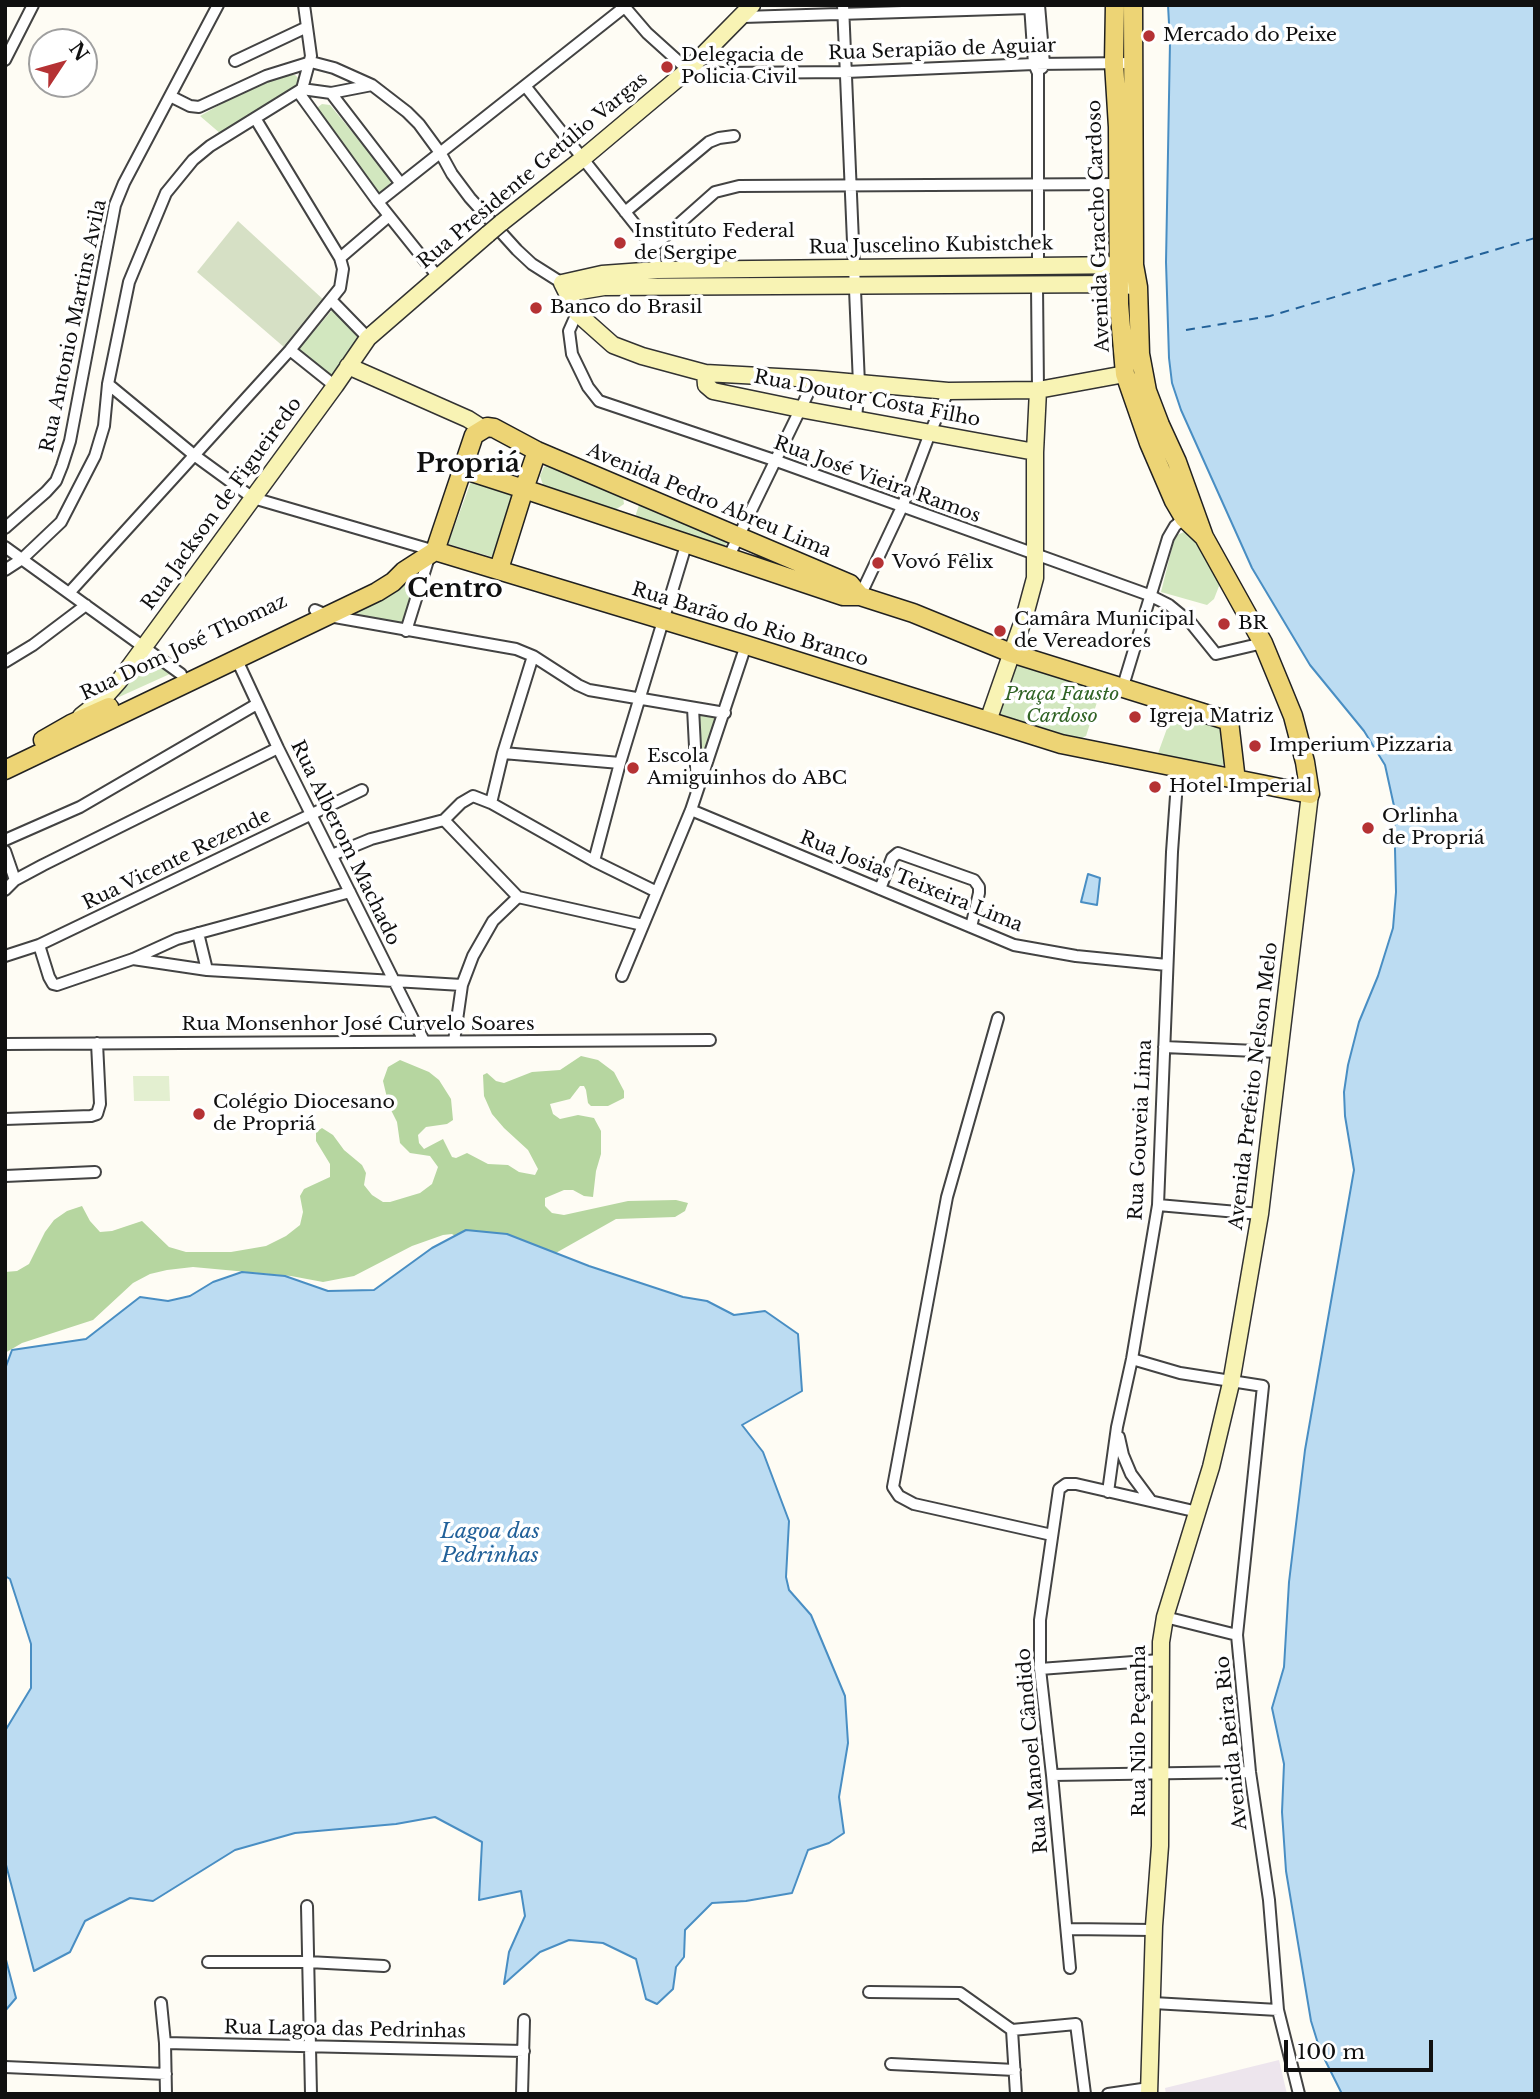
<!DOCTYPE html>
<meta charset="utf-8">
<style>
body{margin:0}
#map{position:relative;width:1540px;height:2099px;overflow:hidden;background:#fefcf4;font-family:"Libre Baskerville",serif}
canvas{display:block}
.frame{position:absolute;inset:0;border:7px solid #101010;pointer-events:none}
.north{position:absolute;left:28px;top:28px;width:70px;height:70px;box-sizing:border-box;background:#fff;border:2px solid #9f9f9f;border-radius:50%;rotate:54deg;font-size:19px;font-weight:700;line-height:28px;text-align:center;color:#101010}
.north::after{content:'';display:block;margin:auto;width:24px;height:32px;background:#b53234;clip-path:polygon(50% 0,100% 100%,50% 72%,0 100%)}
.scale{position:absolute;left:1284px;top:2040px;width:149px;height:32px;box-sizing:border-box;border:4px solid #101010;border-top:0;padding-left:9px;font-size:21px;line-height:24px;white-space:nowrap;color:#101010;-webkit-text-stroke:5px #fff;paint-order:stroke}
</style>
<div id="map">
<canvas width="1540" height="2099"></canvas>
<div class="frame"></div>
<div class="north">N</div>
<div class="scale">100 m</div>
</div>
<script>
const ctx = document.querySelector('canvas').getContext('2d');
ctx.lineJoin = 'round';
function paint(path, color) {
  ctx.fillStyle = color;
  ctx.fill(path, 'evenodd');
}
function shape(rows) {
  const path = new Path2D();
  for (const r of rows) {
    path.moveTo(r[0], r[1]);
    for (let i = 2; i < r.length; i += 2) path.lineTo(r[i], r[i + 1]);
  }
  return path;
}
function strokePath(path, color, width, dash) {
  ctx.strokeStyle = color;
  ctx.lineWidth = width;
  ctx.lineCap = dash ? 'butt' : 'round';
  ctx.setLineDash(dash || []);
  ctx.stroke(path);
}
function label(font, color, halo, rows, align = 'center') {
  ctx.font = font + ' "Libre Baskerville",serif';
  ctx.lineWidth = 7;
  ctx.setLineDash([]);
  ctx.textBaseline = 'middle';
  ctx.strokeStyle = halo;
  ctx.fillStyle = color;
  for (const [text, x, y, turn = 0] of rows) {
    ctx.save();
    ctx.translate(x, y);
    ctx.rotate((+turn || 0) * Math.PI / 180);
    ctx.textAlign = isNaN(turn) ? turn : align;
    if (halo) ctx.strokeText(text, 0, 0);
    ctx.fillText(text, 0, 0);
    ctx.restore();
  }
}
paint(shape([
 [1279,2060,1287,2094,1166,2094,1165,2088]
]), '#ede5ed');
paint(shape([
 [284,75,295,75,302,81,297,87,221,134,200,116,251,87],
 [322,104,330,105,390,178,391,187,383,193,378,192,317,112,318,107],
 [333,309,362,336,330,379,298,350],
 [553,463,622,491,624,504,612,512,545,491,540,476,544,467],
 [472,479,514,493,492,557,448,544],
 [646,502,727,539,727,543,721,549,637,519,636,514,639,505],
 [1186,531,1196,536,1221,581,1214,599,1207,605,1161,592,1175,536],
 [418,571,403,623,343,616],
 [143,653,172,673,119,697,113,693],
 [1016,663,1101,690,1086,736,1078,740,995,716],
 [1173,712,1219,726,1222,731,1225,763,1220,767,1157,756],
 [697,713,719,717,700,775]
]), '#d2e7bf');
paint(shape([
 [581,1056,598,1060,614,1072,624,1091,624,1098,608,1106,591,1106,588,1103,586,1090,584,1086,580,1086,570,1099,550,1104,553,1114,560,1119,578,1115,594,1118,601,1131,601,1154,596,1171,593,1197,584,1196,573,1190,564,1190,545,1198,545,1206,552,1213,564,1215,628,1201,676,1200,688,1203,685,1211,675,1217,616,1219,554,1254,460,1239,452,1234,443,1235,412,1246,354,1276,323,1282,291,1276,193,1267,167,1270,150,1274,133,1283,93,1320,22,1343,5,1353,5,1272,17,1271,29,1264,45,1232,54,1220,67,1211,82,1206,90,1221,100,1232,112,1231,142,1221,169,1247,186,1252,231,1252,266,1246,286,1236,300,1225,303,1212,300,1196,304,1189,330,1177,330,1164,316,1141,316,1132,322,1128,333,1135,344,1150,362,1165,366,1173,364,1185,372,1195,383,1202,390,1202,420,1193,432,1184,438,1167,430,1156,410,1153,400,1143,397,1122,389,1106,383,1081,388,1067,400,1060,429,1072,439,1080,451,1099,453,1120,447,1124,426,1127,418,1135,419,1143,424,1149,443,1139,452,1157,456,1158,467,1153,488,1164,508,1165,519,1172,535,1175,538,1169,528,1150,504,1128,492,1114,484,1096,483,1075,487,1073,496,1081,504,1083,532,1072,560,1070]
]), '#b6d6a0');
paint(shape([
 [238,221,326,302,285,348,197,272]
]), '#d6e0c5');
paint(shape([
 [133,1076,169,1076,170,1101,134,1101]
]), '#e3efd0');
const water = shape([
 [1168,5,1535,5,1535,2094,1342,2094,1320,2050,1311,2021,1286,1871,1282,1812,1284,1764,1272,1708,1284,1667,1289,1582,1305,1450,1354,1170,1345,1116,1344,1092,1348,1065,1359,1022,1378,976,1393,928,1396,892,1394,806,1385,765,1364,731,1310,665,1252,568,1181,410,1172,383,1169,358,1166,262,1170,42,1168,5],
 [1088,874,1100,878,1097,905,1081,902,1088,874],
 [466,1230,507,1234,589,1266,683,1297,707,1301,734,1315,765,1311,798,1334,802,1391,742,1425,763,1452,789,1521,786,1577,789,1590,811,1615,845,1696,848,1743,839,1797,844,1833,829,1843,808,1850,792,1893,746,1901,712,1903,685,1930,684,1957,676,1967,673,1989,657,2004,646,1999,636,1959,603,1943,569,1940,540,1952,504,1984,509,1952,525,1916,521,1891,479,1900,482,1842,435,1817,396,1824,295,1833,235,1850,153,1901,130,1898,85,1921,70,1952,34,1971,5,1861,5,1731,31,1688,31,1644,10,1579,5,1576,5,1369,12,1350,86,1339,140,1297,168,1301,190,1296,213,1282,242,1272,285,1276,328,1291,374,1290,432,1248,466,1230],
 [5,1956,16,1998,5,2011,5,1956]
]);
paint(water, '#bcdcf2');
strokePath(water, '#498ec3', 2);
strokePath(shape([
 [1186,330,1270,316,1535,238]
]), '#226199', 2, [9, 7]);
const street = shape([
 [623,5,647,33,688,70,722,73,846,72,1034,64,1133,63],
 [843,5,859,384,856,419],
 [1030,5,1034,64,1038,73,1038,266],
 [1039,5,1044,64,1042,68],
 [743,17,1030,8],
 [5,60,33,5],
 [235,61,307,27],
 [526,87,653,247,657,270],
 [302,89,331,93,372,85],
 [299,93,378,202,438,277],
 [331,93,401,184],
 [170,96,190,106,199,107,266,76,311,62,334,68,372,85,407,112,419,124,441,154,452,174,470,198,517,250,532,264,562,283],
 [378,202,627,5],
 [625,212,709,142,719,138,734,136],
 [653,247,715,192,739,186,1121,184],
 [340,258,389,216],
 [1037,285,1038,390],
 [332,301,368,338],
 [577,313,569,331,572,354,588,387,599,401,774,460,1149,595,1169,605,1191,623,1216,654,1263,643],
 [290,350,335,386],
 [108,384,194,455,253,498,435,551],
 [5,528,46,492,56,481,62,466,70,441,115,205,124,183,218,5],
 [5,547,181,674],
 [728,558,815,379],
 [5,570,22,559,61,522,95,456,104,426,108,384,129,282,166,193,193,160,210,146,302,89,311,56,304,5],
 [69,593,290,350,340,288,343,269,340,258,255,118],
 [860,596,902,507,930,433,948,391],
 [315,610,329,616,516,649,533,656,578,685,589,690,725,713],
 [406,631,430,554],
 [237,660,278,748,424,1041],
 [5,662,33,645,86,605],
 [1123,686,1168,538,1175,526,1188,515],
 [693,708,697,786],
 [503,753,620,763],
 [491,803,503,753,533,656],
 [691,810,1014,945,1076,956,1167,965],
 [444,820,518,897,643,925],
 [5,840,80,807,257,704],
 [5,851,15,880],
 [332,855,371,839,444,820,461,803,473,796,491,803,594,861,657,892],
 [594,861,620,763,686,545],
 [880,889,892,858,898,853,974,880,979,887,979,893,971,927],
 [5,890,15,880,43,865,278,748],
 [198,933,207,970],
 [39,945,49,977,53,984,57,985,133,959,177,939,350,892],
 [5,956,39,945,362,790],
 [133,959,207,970,462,985],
 [622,976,691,810,746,645],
 [998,1018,947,1197,893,1487,899,1496,914,1504,1052,1535],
 [454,1041,462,985,473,956,493,921,518,897],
 [5,1044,710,1040],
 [1164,1047,1279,1052],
 [5,1119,91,1116,97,1114,100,1104,97,1043],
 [5,1176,95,1172],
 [1158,1205,1260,1214],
 [1132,1359,1180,1373,1263,1386,1237,1635,1250,1772,1269,1900,1278,2010,1299,2094],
 [1119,1437,1123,1455,1131,1474,1151,1501],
 [1108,1492,1117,1427,1132,1359,1158,1205,1172,852,1178,768],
 [1165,1617,1237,1635],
 [1040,1669,1160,1660],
 [1052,1775,1250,1772],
 [307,1906,311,2094],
 [1067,1929,1154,1930],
 [208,1962,308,1962,384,1966],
 [1070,1968,1052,1775,1040,1669,1040,1620,1059,1489,1066,1484,1076,1484,1198,1512],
 [869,1992,960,1993,1012,2030,1076,2024,1085,2094],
 [161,2003,165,2043,166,2094],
 [1153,2003,1278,2010],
 [1012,2030,1016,2094],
 [165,2043,524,2051],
 [891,2064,1015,2070],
 [5,2067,166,2074],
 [522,2094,524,2020],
 [1108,2094,1149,2088]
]);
const secondary = shape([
 [501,223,582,159,688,70,752,5],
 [568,293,604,287,1119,284,1132,286],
 [348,366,468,419,482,428],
 [705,373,706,385,713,391,800,409,1035,452],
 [1125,374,1038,390,948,391,815,379,705,373,642,356,613,345,577,313,562,283,602,274,657,270,1131,265],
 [81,716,104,698,119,681,335,386,368,338,488,234],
 [988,721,1025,615,1035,578,1035,452,1038,390],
 [1149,2094,1154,1926,1160,1846,1161,1642,1165,1617,1211,1467,1231,1383,1260,1214,1310,794]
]);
const primary = shape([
 [1115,5,1114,63,1118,127,1119,304,1125,374,1149,443,1174,501,1184,518,1204,537],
 [462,469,524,489,537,451],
 [435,551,746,645,1061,744,1310,794,1305,762,1293,716,1282,689,1263,643,1204,537,1177,462,1160,425,1147,391,1140,354,1138,287,1134,265,1133,5],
 [435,551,474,435,487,427,494,428,537,451,850,584,860,596],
 [499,569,524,489,843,596,860,596,913,613,1011,653,1229,721,1236,781],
 [43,740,71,724,109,707],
 [5,770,377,592,393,582,404,571,435,551]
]);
strokePath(street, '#434343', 14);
strokePath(secondary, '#323232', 19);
strokePath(primary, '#212121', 21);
strokePath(street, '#fff', 10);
strokePath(secondary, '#f8f3b4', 16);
strokePath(primary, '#edd475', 18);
const secondaryBridge = shape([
 [488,234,501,223]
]);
strokePath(secondaryBridge, '#323232', 19, []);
strokePath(secondaryBridge, '#f8f3b4', 16);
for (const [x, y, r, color] of [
 [1149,36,7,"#b53234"],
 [667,67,7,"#b53234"],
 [620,243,7,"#b53234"],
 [536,308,7,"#b53234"],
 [878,563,7,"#b53234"],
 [1224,624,7,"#b53234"],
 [1000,631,7,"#b53234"],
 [1135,717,7,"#b53234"],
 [1255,746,7,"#b53234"],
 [633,768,7,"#b53234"],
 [1155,787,7,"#b53234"],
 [1368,828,7,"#b53234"],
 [199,1114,7,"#b53234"]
]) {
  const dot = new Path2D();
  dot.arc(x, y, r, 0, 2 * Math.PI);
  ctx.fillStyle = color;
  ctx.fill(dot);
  strokePath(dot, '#fff', 2.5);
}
label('19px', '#101010', '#fff', [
 ["Mercado do Peixe",1163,36],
 ["Delegacia de",681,56],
 ["Policia Civil",681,78],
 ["Instituto Federal",634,232],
 ["de Sergipe",634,254],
 ["Banco do Brasil",550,308],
 ["Vovó Fêlix",892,563],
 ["Camâra Municipal",1014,620],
 ["de Vereadores",1014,642],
 ["BR",1238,624],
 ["Igreja Matriz",1149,717],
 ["Imperium Pizzaria",1269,746],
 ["Escola",647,757],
 ["Amiguinhos do ABC",647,779],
 ["Hotel Imperial",1169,787],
 ["Orlinha",1382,817],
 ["de Propriá",1382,839],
 ["Colégio Diocesano",213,1103],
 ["de Propriá",213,1125]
], 'left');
label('19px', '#101010', '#fff', [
 ["Rua Serapião de Aguiar",942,50,-2],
 ["Rua Presidente Getúlio Vargas",533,171,-40],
 ["Avenida Graccho Cardoso",1099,226,-92],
 ["Rua Juscelino Kubistchek",931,246,-1],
 ["Rua Antonio Martins Avila",74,326,-78],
 ["Rua Doutor Costa Filho",867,399,11],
 ["Rua José Vieira Ramos",877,480,20],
 ["Avenida Pedro Abreu Lima",709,501,23],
 ["Rua Jackson de Figueiredo",222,504,-54],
 ["Rua Barão do Rio Branco",750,625,17],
 ["Rua Dom José Thomaz",184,648,-25],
 ["Rua Alberom Machado",345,843,64],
 ["Rua Vicente Rezende",177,860,-26],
 ["Rua Josias Teixeira Lima",911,882,22],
 ["Rua Monsenhor José Curvelo Soares",358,1025],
 ["Avenida Prefeito Nelson Melo",1254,1086,-83],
 ["Rua Gouveia Lima",1141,1130,-87],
 ["Rua Nilo Peçanha",1140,1731,-90],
 ["Avenida Beira Rio",1232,1743,-96],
 ["Rua Manoel Cândido",1033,1751,-95],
 ["Rua Lagoa das Pedrinhas",345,2030,1]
]);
label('italic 19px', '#306325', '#fff', [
 ["Praça Fausto",1062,695],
 ["Cardoso",1062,717]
]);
label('italic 21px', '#226199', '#fff', [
 ["Lagoa das",490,1532],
 ["Pedrinhas",490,1556]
]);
label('bold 26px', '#101010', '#fff', [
 ["Propriá",468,465],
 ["Centro",455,590]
]);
</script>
